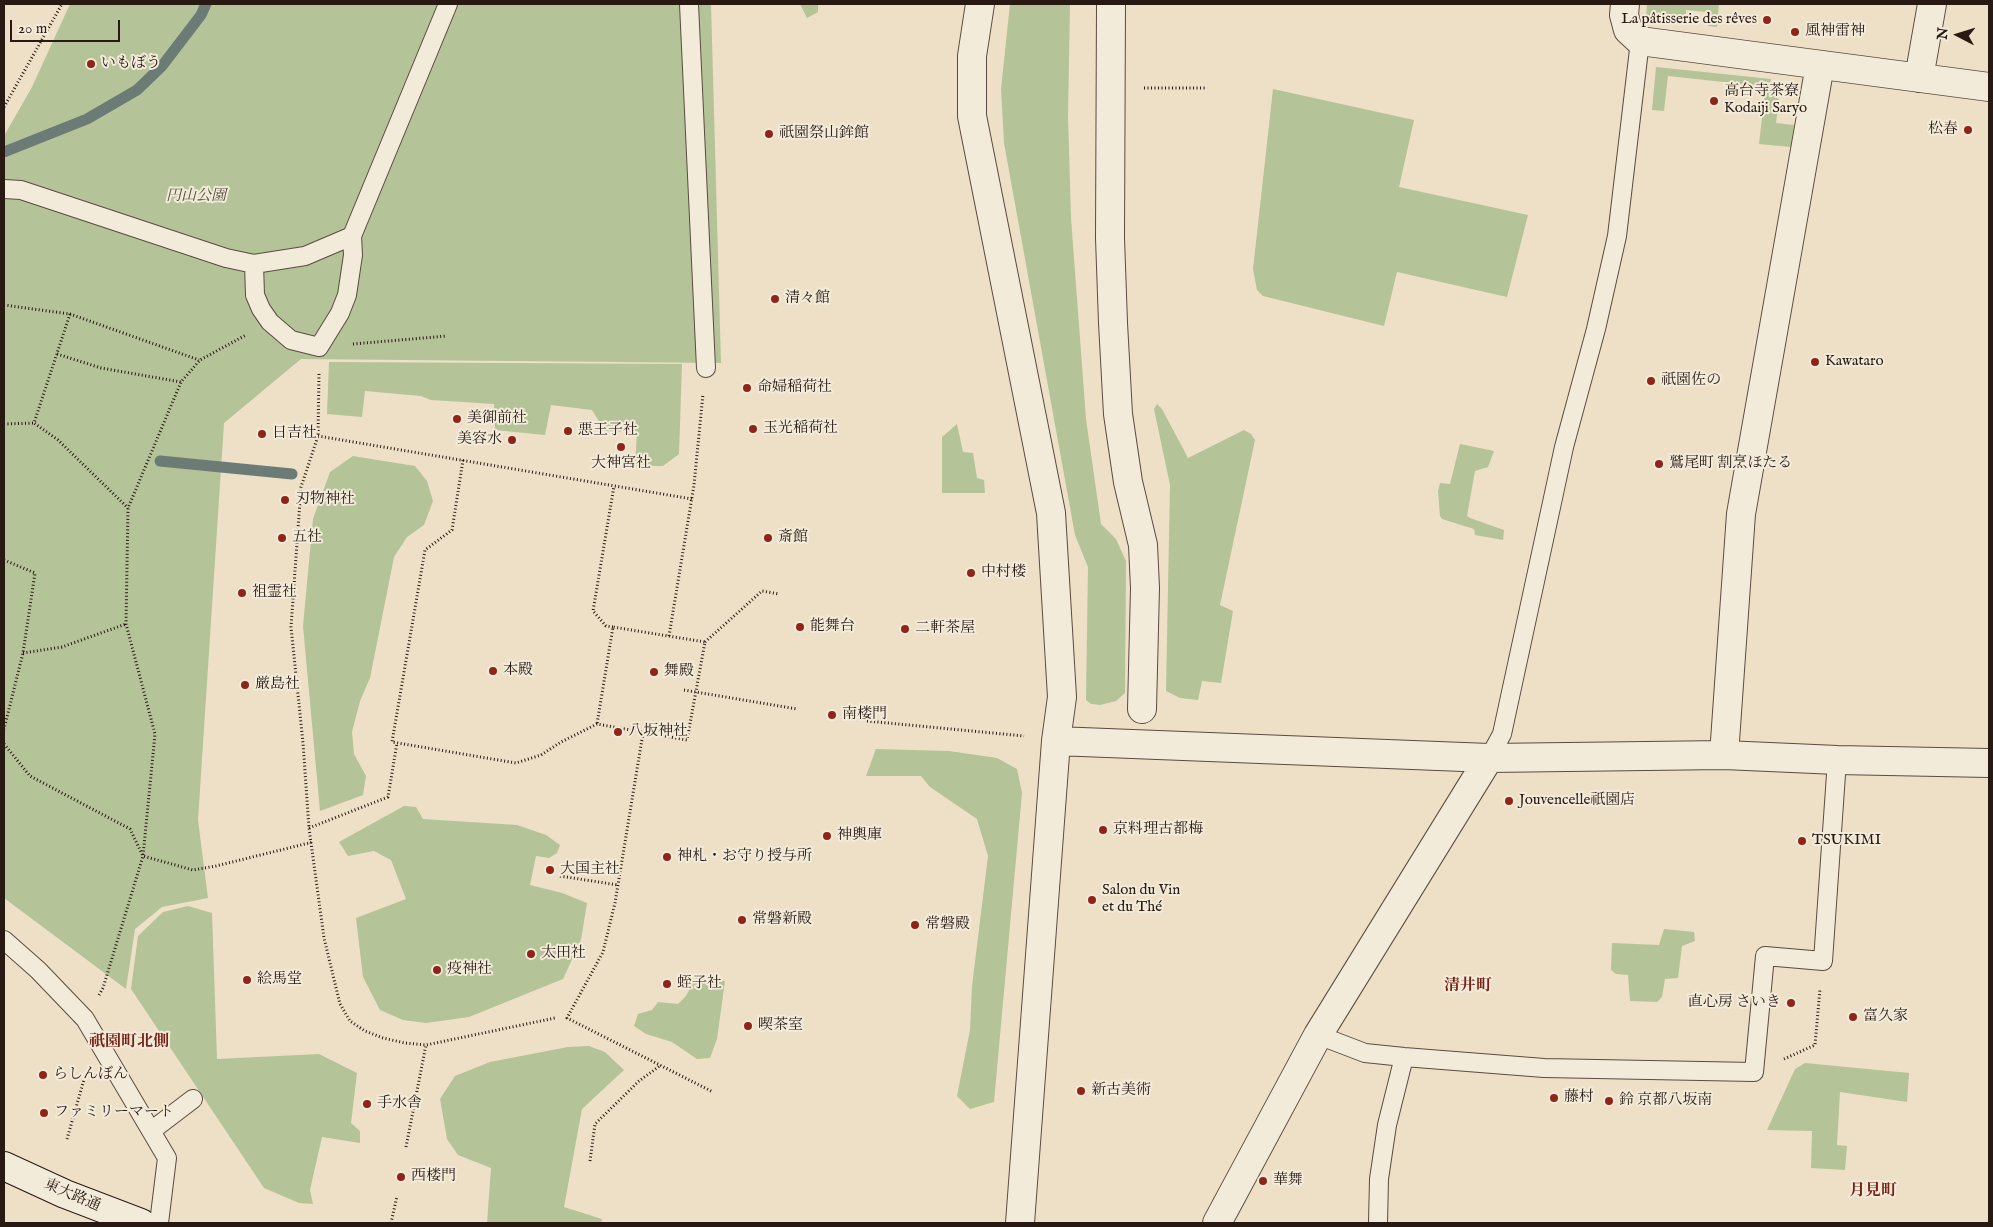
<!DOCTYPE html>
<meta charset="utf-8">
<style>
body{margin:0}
#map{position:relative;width:1993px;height:1227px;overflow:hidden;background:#ede0c6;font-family:"IM FELL English",serif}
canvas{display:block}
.frame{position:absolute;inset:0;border:5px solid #291913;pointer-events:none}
.north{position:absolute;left:1933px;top:10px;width:50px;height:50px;-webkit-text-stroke:4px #f3ebda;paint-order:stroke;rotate:275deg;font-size:14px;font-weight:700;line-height:20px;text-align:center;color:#291913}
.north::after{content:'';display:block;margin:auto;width:18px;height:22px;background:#291913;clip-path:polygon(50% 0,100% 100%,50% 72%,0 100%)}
.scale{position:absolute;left:10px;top:20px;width:110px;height:22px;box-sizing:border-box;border:2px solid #291913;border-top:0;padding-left:6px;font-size:15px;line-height:18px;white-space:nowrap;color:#291913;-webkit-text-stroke:4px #f3ebda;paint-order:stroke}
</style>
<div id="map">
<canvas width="1993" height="1227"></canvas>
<div class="frame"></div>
<div class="north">N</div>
<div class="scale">20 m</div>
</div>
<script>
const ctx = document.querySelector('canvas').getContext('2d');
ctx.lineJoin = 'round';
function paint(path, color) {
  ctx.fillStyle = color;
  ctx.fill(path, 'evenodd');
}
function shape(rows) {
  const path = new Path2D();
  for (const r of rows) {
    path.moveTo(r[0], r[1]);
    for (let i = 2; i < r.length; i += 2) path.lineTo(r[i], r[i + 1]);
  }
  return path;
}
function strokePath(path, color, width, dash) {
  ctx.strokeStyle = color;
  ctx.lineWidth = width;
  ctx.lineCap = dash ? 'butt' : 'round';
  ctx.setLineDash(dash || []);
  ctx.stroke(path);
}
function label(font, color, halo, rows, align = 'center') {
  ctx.font = font + ' "IM FELL English","Noto Serif JP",serif';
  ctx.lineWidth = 4;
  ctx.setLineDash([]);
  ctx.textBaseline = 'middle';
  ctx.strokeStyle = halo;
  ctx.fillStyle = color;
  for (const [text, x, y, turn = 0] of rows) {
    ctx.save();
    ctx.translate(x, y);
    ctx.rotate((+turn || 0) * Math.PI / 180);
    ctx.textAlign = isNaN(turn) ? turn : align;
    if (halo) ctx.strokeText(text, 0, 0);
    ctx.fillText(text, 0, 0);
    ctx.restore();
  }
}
paint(shape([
 [70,4,711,4,721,363,301,359,224,423,198,820,208,898,162,907,135,929,126,989,4,898,4,136,32,87],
 [800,4,818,4,818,12,807,18],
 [1010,4,1070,4,1068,116,1071,218,1086,419,1101,524,1116,539,1126,561,1125,693,1116,701,1100,705,1091,704,1086,700,1088,567,1075,535,1004,143,1001,89],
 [1647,4,1719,4,1717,27,1708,26,1709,19,1706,18,1706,12,1686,10,1686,16,1682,16,1681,23,1646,19],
 [1656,67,1771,79,1770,87,1668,76,1664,111,1652,110],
 [1273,89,1414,120,1399,187,1528,215,1507,297,1397,272,1384,326,1263,296,1257,290,1253,269],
 [1765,92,1774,93,1779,100,1776,123,1794,125,1791,147,1759,144],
 [329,362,682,364,679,454,663,466,635,466,637,432,605,431,592,410,551,405,545,435,495,430,494,404,431,400,421,396,365,391,362,417,327,414],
 [1157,404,1162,409,1188,458,1244,430,1251,434,1255,440,1220,605,1233,611,1221,683,1202,681,1198,700,1180,698,1166,691,1170,485,1154,409],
 [957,424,963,452,973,453,977,478,984,480,985,493,942,493,942,437],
 [1460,444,1494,451,1488,467,1475,471,1467,516,1470,518,1504,530,1503,540,1475,535,1474,529,1442,519,1440,516,1438,491,1440,483,1450,484],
 [353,456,415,466,427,481,433,501,424,525,407,537,394,557,370,678,360,701,352,732,354,754,366,776,363,795,320,811,303,626,313,519,330,472],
 [876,749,949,751,997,758,1017,769,1022,793,994,1102,970,1109,957,1096,970,1030,972,986,988,856,977,819,930,787,921,776,866,776],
 [404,806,416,807,423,819,517,825,546,835,560,845,557,853,549,858,536,856,530,885,562,893,587,903,581,940,563,979,469,1017,426,1023,403,1020,380,1010,363,977,356,918,406,899,391,860,374,851,348,856,339,842],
 [188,906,212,913,217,1059,319,1054,357,1073,351,1123,360,1131,360,1143,322,1137,310,1190,313,1204,299,1203,264,1188,131,989,138,936,163,912],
 [1664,929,1694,932,1695,941,1682,946,1678,978,1665,979,1662,997,1657,1002,1630,1001,1628,975,1616,974,1611,970,1612,943,1659,945],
 [697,975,725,981,717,1039,710,1058,697,1059,672,1042,646,1034,634,1026,638,1014,652,1010,658,1002,678,1004,686,996],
 [589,1046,605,1052,624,1070,582,1109,564,1207,602,1219,601,1223,487,1223,491,1168,458,1155,447,1139,440,1099,455,1076,490,1062,568,1047],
 [1805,1063,1909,1073,1907,1102,1840,1092,1837,1145,1847,1146,1845,1170,1811,1168,1812,1131,1767,1130,1795,1069]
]), '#b4c398');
strokePath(shape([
 [4,152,87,119,137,90,162,66,201,15,206,4],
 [160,461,292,474]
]), '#6d7b77', 11);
const lane = shape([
 [689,4,706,368],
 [4,189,21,190,226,258,254,264,305,256,352,236],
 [254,264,255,295,261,309,270,322,291,340,319,347,340,313,347,295,353,255,352,236,448,4],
 [1489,758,1502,734,1564,447,1596,329,1617,236,1640,41],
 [4,940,38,970,85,1019,167,1158,159,1223],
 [1318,1035,1365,1053,1404,1057,1544,1068,1754,1072,1765,956,1823,961,1837,760],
 [151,1131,193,1099],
 [1378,1223,1379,1179,1387,1125,1404,1057]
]);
const street = shape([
 [980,4,972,56,972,116,1051,513,1062,697,1056,741,1020,1223],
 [1111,4,1110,238,1113,323,1118,414,1128,482,1143,545,1145,588,1142,709],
 [1625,4,1624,15,1628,30,1640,41,1989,87],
 [1919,78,1932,4],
 [1056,741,1489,758,1724,755,1837,760,1989,763],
 [1724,755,1741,514,1820,65],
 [1217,1223,1318,1035,1489,758]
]);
const secondary = shape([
 [4,1166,65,1194,141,1223]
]);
strokePath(lane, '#5a4b40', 20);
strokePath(street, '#5a4b40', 30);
strokePath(secondary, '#291913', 30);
strokePath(shape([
 [1144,88,1207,88],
 [4,107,62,4],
 [4,305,70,314,199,360],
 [70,314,34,423,58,440,128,508],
 [353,344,447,336],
 [57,354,101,368,181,382],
 [319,374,318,436,301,487,291,627,303,743,309,828,324,938,340,1004,350,1021,365,1031,383,1038,405,1043,426,1045,555,1018],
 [4,424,34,423],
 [318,436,692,499],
 [463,460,452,530,425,550,392,742,516,763,541,755,561,742,597,724,687,740,705,642,613,627,597,724],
 [4,560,35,573,23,653,4,729],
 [613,627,606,626,593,611,614,486],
 [669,636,694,485,703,394],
 [705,642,762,591,779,594],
 [23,653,62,647,126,624],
 [684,690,797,709],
 [867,721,1024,736],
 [643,733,615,903,603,952,567,1018,713,1092],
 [4,744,30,776,130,829,143,856,193,870,216,866,313,842],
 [309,828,388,797,397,743],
 [560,876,618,885],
 [99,995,103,988,143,856,155,734,126,624,128,508,181,382,200,360,246,335],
 [1784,1059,1815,1045,1820,989],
 [67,1139,85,1076],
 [406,1147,426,1045],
 [590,1161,595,1124,639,1081,661,1065],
 [391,1223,397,1196]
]), '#291913', 3, [1, 2.5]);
strokePath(lane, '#f3ebda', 18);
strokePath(street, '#f3ebda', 28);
strokePath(secondary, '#f3ebda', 28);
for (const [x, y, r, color] of [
 [1767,20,5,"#8f2418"],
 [1795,32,5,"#8f2418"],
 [91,64,5,"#8f2418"],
 [1714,101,5,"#8f2418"],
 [1968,130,5,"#8f2418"],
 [769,134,5,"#8f2418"],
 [775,299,5,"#8f2418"],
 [1815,362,5,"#8f2418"],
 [1651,381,5,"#8f2418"],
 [747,388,5,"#8f2418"],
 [457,419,5,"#8f2418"],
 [753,429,5,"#8f2418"],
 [568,431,5,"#8f2418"],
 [262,434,5,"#8f2418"],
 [512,440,5,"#8f2418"],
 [621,447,5,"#8f2418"],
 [1659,464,5,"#8f2418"],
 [285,500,5,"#8f2418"],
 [282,538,5,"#8f2418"],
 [768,538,5,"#8f2418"],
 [971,573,5,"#8f2418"],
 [242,593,5,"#8f2418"],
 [800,627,5,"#8f2418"],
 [905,629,5,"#8f2418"],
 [493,671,5,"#8f2418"],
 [654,672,5,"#8f2418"],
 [245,685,5,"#8f2418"],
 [832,715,5,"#8f2418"],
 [618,732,5,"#8f2418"],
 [1509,801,5,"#8f2418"],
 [1103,830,5,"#8f2418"],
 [827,836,5,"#8f2418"],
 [1802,841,5,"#8f2418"],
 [667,857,5,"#8f2418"],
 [550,870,5,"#8f2418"],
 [1092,900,5,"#8f2418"],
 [742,920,5,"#8f2418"],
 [915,925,5,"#8f2418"],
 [531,954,5,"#8f2418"],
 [437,970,5,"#8f2418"],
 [247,980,5,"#8f2418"],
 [667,984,5,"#8f2418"],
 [1791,1003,5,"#8f2418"],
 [1853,1017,5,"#8f2418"],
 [748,1026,5,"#8f2418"],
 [43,1075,5,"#8f2418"],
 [1081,1091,5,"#8f2418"],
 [1554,1098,5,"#8f2418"],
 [1609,1101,5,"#8f2418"],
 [367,1104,5,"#8f2418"],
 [44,1113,5,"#8f2418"],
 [401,1177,5,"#8f2418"],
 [1263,1181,5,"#8f2418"]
]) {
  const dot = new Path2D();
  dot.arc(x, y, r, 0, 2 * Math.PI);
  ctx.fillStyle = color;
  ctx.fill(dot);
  strokePath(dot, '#f3ebda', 2);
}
label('15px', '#291913', '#f3ebda', [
 ["La pâtisserie des rêves",1757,20,"right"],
 ["風神雷神",1805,32],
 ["いもぼう",101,64],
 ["高台寺茶寮",1724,92],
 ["Kodaiji Saryo",1724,109],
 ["松春",1958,130,"right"],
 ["祇園祭山鉾館",779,134],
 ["清々館",785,299],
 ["Kawataro",1825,362],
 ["祇園佐の",1661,381],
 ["命婦稲荷社",757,388],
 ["美御前社",467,419],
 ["玉光稲荷社",763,429],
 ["悪王子社",578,431],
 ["日吉社",272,434],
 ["美容水",502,440,"right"],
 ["大神宮社",621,464,"center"],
 ["鷲尾町 割烹ほたる",1669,464],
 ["刃物神社",295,500],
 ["五社",292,538],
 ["斎館",778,538],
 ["中村楼",981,573],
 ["祖霊社",252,593],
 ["能舞台",810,627],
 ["二軒茶屋",915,629],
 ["本殿",503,671],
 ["舞殿",664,672],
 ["厳島社",255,685],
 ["南楼門",842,715],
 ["八坂神社",628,732],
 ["Jouvencelle祇園店",1519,801],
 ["京料理古都梅",1113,830],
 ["神輿庫",837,836],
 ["TSUKIMI",1812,841],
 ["神札・お守り授与所",677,857],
 ["大国主社",560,870],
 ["Salon du Vin",1102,891],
 ["et du Thé",1102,908],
 ["常磐新殿",752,920],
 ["常磐殿",925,925],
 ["太田社",541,954],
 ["疫神社",447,970],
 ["絵馬堂",257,980],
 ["蛭子社",677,984],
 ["直心房 さいき",1781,1003,"right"],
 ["富久家",1863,1017],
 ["喫茶室",758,1026],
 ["らしんぼん",53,1075],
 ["新古美術",1091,1091],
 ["藤村",1564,1098],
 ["鈴 京都八坂南",1619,1101],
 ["手水舎",377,1104],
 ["ファミリーマート",54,1113],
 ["西楼門",411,1177],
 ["華舞",1273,1181]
], 'left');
label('italic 15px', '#534c3b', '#f3ebda', [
 ["円山公園",196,197]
]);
label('15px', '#291913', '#f3ebda', [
 ["東大路通",72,1196,23]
]);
label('bold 16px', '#7a1f14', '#f3ebda', [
 ["清井町",1468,987],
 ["祇園町北側",129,1043],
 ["月見町",1873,1192]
]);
</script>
